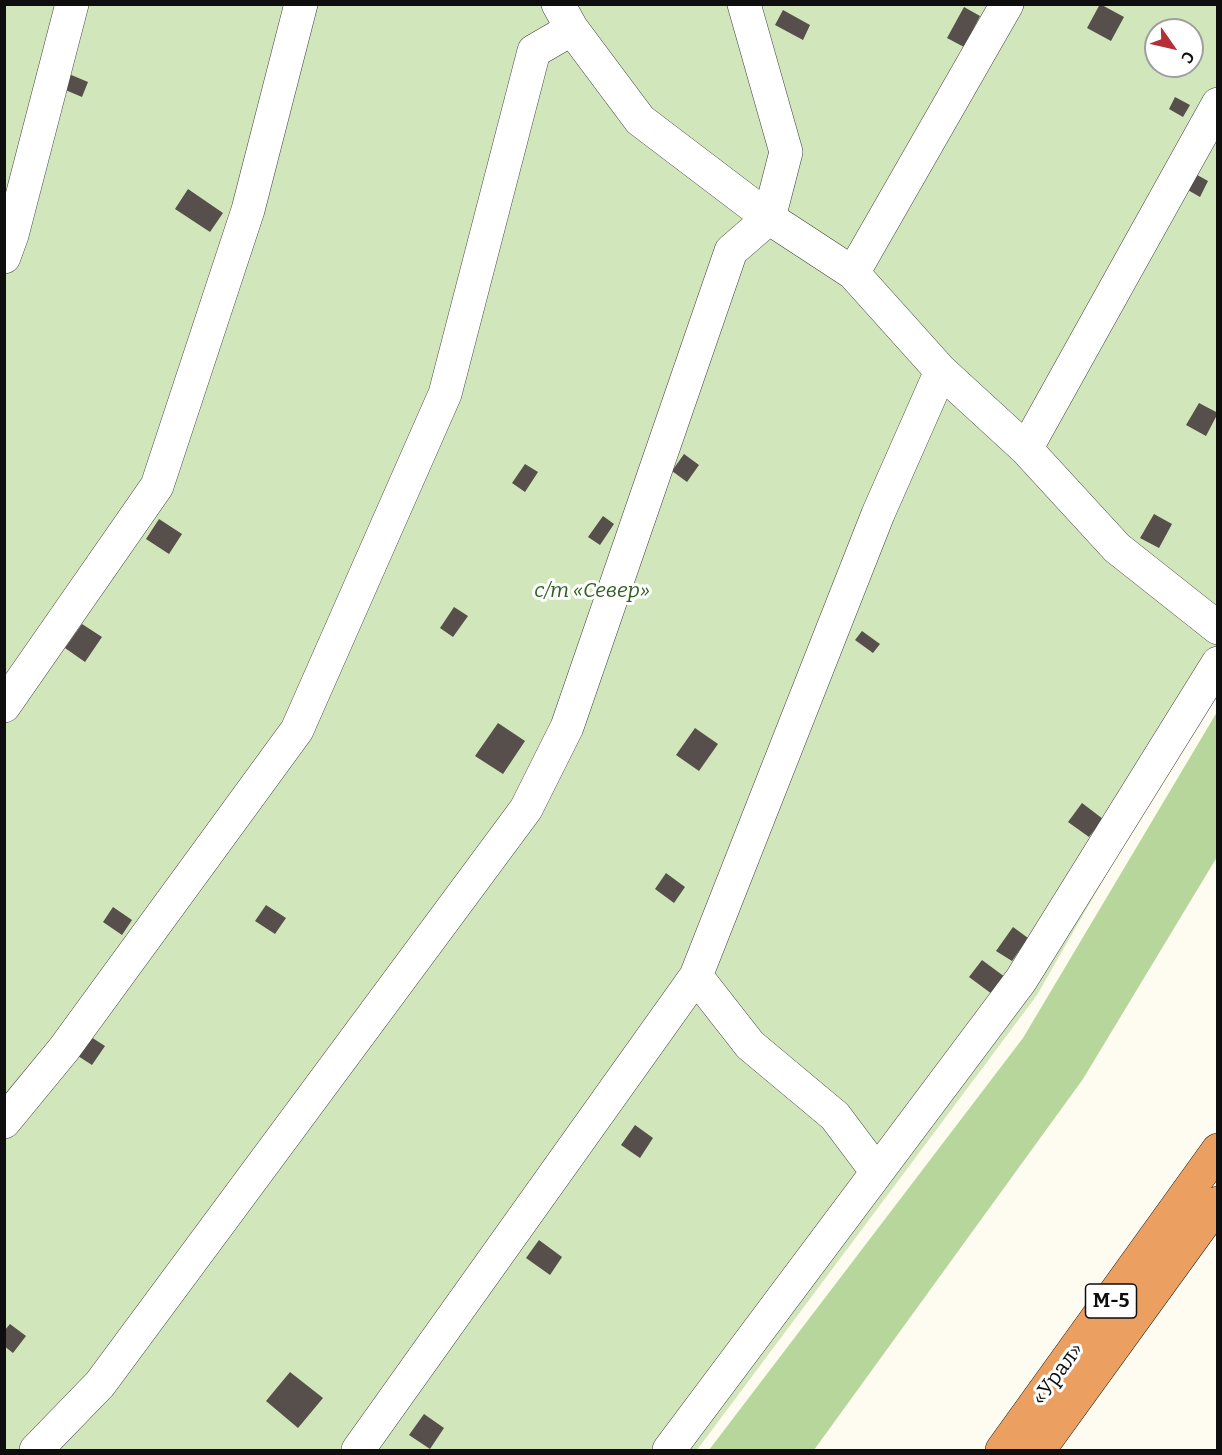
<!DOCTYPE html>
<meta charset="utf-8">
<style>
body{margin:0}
#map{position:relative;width:1222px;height:1455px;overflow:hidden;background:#fefbf0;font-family:Bitter,serif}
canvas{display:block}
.frame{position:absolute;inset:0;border:6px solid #0e0e0e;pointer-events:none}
.north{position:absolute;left:1144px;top:18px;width:60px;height:60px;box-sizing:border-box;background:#fff;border:2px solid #9f9f9f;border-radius:50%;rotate:124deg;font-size:16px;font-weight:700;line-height:24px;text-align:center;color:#0e0e0e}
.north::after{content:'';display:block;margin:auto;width:21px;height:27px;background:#b52f36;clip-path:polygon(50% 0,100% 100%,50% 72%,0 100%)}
</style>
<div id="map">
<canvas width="1222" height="1455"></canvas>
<div class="frame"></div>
<div class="north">С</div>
</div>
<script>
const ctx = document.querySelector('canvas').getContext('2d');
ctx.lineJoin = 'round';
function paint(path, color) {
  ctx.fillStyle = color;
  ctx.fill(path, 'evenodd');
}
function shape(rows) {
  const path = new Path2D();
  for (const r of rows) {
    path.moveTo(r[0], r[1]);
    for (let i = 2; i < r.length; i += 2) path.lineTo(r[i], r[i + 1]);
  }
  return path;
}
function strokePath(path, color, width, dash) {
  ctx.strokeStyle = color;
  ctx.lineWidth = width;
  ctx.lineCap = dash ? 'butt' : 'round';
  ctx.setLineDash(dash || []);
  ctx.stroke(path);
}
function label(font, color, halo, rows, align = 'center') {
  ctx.font = font + ' Bitter,serif';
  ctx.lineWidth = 6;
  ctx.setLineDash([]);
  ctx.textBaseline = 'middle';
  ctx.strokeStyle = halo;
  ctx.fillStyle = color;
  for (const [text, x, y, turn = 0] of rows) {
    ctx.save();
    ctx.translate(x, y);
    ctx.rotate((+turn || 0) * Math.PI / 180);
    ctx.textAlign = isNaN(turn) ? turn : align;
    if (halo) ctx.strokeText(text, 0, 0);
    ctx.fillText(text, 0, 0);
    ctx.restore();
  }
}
paint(shape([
 [5,5,1217,5,1217,682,1037,995,697,1450,5,1450],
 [1156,30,1192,30,1192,66,1156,66]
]), '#d2e6bb');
paint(shape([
 [1217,712,1217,857,1083,1079,814,1450,709,1450,1023,1038]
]), '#b6d69c');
paint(shape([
 [1100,4,1124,17,1111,41,1087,28],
 [964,7,980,16,964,47,947,38],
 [783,10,810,25,803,40,775,25],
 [69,74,88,82,82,97,63,89],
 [1175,97,1190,105,1183,117,1169,109],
 [1190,171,1208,181,1200,197,1181,186],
 [188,189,223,213,210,232,175,209],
 [1199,403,1218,413,1206,436,1186,425],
 [684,454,699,465,687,482,672,471],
 [525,464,538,472,525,492,512,483],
 [1154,514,1172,524,1159,548,1140,538],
 [603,516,614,524,600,545,588,537],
 [159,519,182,534,169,554,146,539],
 [454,607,468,616,453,637,440,628],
 [82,624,102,637,85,662,65,648],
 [862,631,880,644,873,653,855,640],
 [498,723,525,741,503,774,475,756],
 [695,728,718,744,699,771,676,755],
 [1082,803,1103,819,1089,837,1068,822],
 [666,873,685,887,674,903,655,889],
 [266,905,286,918,275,934,255,921],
 [113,907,132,920,122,935,103,922],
 [1013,927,1028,938,1012,961,996,951],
 [982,960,1009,980,996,997,969,977],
 [91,1037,105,1046,92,1065,78,1056],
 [635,1125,653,1138,640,1158,621,1145],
 [539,1240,562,1257,550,1275,526,1258],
 [10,1324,26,1336,13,1353,4,1346,4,1331],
 [290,1372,323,1398,298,1428,266,1401],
 [424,1414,444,1428,430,1449,409,1435]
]), '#564f4b');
const minor = shape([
 [558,4,572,29,640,120,769,218,853,273,941,371,1026,449,1117,548,1218,628],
 [4,257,12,235,72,4],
 [853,273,1007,4],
 [1026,449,1218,104],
 [4,706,157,486,248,210,301,4],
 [696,976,750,1045,835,1116,877,1172],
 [4,1122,64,1049,297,730,445,394,534,51,572,29],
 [36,1450,100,1384,526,809,567,727,731,251,769,218,786,152,744,4],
 [358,1450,696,976,878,514,941,371],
 [669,1450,1021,980,1218,663]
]);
const highway = shape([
 [1002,1450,1218,1150],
 [1039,1450,1218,1203]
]);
strokePath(minor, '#414141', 34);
strokePath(highway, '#1f1f1f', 34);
strokePath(minor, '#fff', 33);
strokePath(highway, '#eb9f61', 33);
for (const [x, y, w] of [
 [1111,1301,51]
]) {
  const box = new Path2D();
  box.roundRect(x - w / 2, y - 17, w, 34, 4.5);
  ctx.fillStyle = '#fff';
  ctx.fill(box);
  strokePath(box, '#0e0e0e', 1.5);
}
label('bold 20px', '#0e0e0e', null, [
 ["М-5",1111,1301]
]);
label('italic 21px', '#306122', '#fff', [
 ["с/т «Север»",592,591]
]);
label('21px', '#0e0e0e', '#fff', [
 ["«Урал»",1058,1374,-54]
]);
</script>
